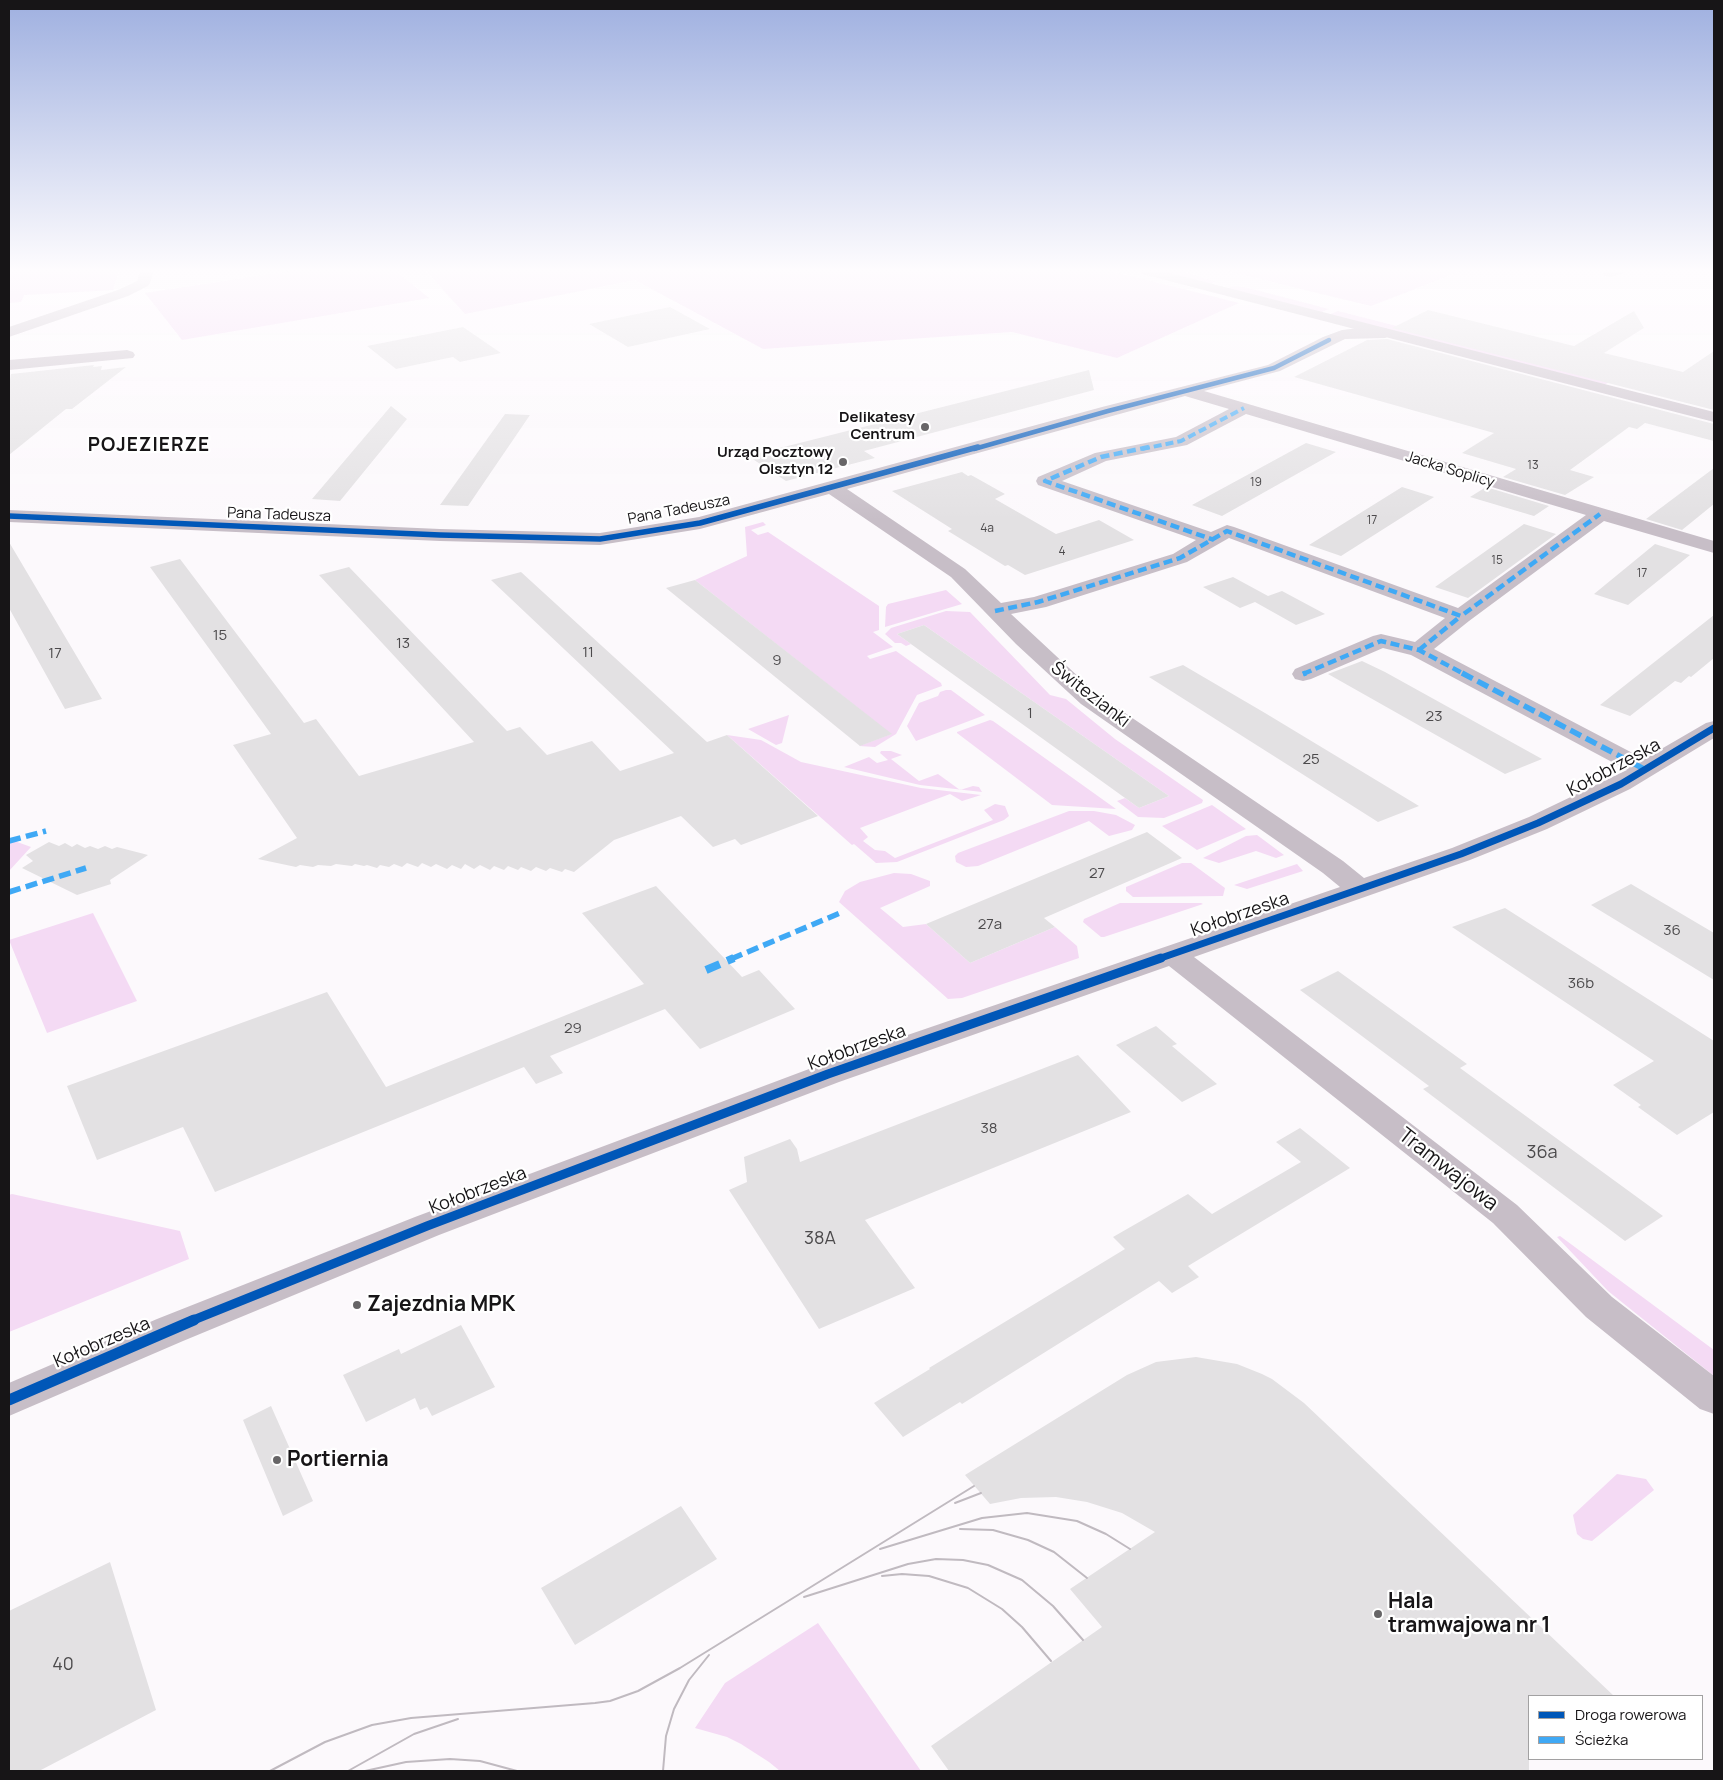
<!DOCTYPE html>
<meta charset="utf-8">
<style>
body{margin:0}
#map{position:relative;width:1723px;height:1780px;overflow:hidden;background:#fcf9fc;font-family:Manrope,sans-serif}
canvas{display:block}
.frame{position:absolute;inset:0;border:10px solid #171517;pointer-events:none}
.legend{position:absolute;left:1528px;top:1695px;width:175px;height:65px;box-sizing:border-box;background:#fff;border:1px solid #a2a1a2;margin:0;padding:6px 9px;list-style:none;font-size:15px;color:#171517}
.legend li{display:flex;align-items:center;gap:10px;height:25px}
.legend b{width:25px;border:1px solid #a2a1a2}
</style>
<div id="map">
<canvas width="1723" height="1780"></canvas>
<div class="frame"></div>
<ul class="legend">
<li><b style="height:6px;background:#0057b8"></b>Droga rowerowa</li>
<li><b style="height:6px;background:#3fa9f5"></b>Ścieżka</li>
</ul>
</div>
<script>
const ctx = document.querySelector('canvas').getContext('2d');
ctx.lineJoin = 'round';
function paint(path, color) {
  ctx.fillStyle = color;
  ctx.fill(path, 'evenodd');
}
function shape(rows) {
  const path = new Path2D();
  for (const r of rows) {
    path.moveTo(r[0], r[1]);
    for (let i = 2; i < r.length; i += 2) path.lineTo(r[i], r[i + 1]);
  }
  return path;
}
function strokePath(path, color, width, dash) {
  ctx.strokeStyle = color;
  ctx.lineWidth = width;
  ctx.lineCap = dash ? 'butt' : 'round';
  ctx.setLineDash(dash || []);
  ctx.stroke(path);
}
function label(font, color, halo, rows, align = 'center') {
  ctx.font = font + ' Manrope,sans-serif';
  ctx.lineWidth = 4.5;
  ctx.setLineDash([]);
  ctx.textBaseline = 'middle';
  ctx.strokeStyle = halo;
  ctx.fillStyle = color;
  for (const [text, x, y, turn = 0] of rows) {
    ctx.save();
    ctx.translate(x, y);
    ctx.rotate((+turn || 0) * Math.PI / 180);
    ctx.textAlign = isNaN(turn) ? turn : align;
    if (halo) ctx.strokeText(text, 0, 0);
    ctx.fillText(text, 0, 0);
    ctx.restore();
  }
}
paint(shape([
 [9,271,119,271,113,290,24,295,21,302,9,303],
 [290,271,396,271,429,298,182,340,145,293],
 [426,271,1111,271,1239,303,1117,358,1012,332,763,349,635,280,465,314],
 [1157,271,1182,271,1217,282,1206,284],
 [1227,271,1461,271,1371,306],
 [1233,286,1244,287,1329,309,1319,313,1231,290,1229,288],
 [1338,311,1389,324,1613,380,1604,385,1328,315],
 [763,522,766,525,751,530,758,535,768,532,879,606,879,630,873,632,893,647,867,656,870,659,896,651,941,683,942,686,917,695,896,734,875,747,859,746,891,734,695,580,747,556,745,527],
 [946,590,962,604,885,627,886,607,888,604],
 [946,611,970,612,1050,695,1066,699,1115,739,1203,800,1202,803,1164,818,1138,817,1117,801,1125,798,1139,808,1169,796,924,625,897,634,911,644,906,646,901,643,895,643,885,634,891,628],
 [946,690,951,690,985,715,916,741,907,726,919,703,938,696,940,692],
 [789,715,782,743,776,745,748,729],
 [990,720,993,721,1116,809,1052,805,957,733,957,732],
 [727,735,761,740,801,762,921,788,981,795,962,801,950,794,860,828,868,837,863,841,875,850,885,851,895,858,993,820,984,810,995,804,1005,806,1009,816,1004,820,897,862,876,863,854,844,852,845],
 [881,751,891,751,902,755,891,759,919,781,938,774,960,790,973,786,979,787,982,792,920,785,844,767,869,757,877,763,888,760,880,753],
 [1212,805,1246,829,1197,850,1162,826],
 [1069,811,1094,811,1116,815,1135,825,1132,830,1109,836,1089,821,978,866,966,867,956,862,955,856,958,853],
 [1257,835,1284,855,1276,858,1256,851,1219,863,1203,858,1246,836],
 [9,839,31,847,9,871],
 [1182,863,1191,863,1225,888,1223,896,1133,897,1126,891,1126,887],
 [1297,864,1303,871,1247,889,1234,885],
 [894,873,911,874,930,881,930,886,880,908,903,927,926,924,970,963,1055,927,1077,946,1079,958,962,998,948,999,839,902,845,891,860,882],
 [1120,903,1201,903,1203,904,1104,937,1101,937,1083,922,1084,919],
 [93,913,137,1001,47,1033,9,940],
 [12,1194,180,1231,189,1259,9,1332,9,1195],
 [1560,1236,1714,1350,1714,1376,1608,1291,1557,1237],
 [1617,1474,1646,1479,1654,1490,1592,1541,1583,1539,1577,1534,1573,1515],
 [818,1623,921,1771,780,1771,769,1762,741,1744,727,1737,695,1728,725,1683]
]), '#f4daf4');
paint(shape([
 [670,307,710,329,628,347,589,324],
 [1428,310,1574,346,1634,311,1644,328,1604,353,1683,372,1714,351,1714,410,1392,328],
 [463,327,501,353,460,362,453,357,396,369,367,346],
 [1387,339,1714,424,1714,441,1645,423,1637,429,1629,427,1570,470,1594,477,1565,495,1503,477,1516,469,1462,453,1494,433,1294,377,1367,340],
 [94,365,93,367,102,366,101,370,126,367,72,409,66,409,9,455,9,384,11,374],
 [1089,370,1094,390,864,451,875,458,786,481,748,456],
 [391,406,407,419,340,501,312,499],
 [505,414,530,415,468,506,440,505],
 [1306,443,1336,452,1222,516,1192,505],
 [1714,468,1714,504,1682,530,1646,519],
 [962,472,968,476,971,475,1005,494,995,499,1056,534,1099,520,1134,540,1025,575,1008,565,1005,566,948,531,952,529,892,491],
 [1402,487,1434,497,1341,556,1309,545],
 [1486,487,1549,506,1534,516,1470,497],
 [1524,524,1556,534,1468,598,1435,587],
 [9,542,102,699,65,709,9,608],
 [1655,544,1690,555,1628,605,1594,594],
 [180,559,304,723,316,719,359,776,474,742,319,575,349,567,507,731,520,727,547,755,592,741,620,771,674,753,491,580,521,572,707,742,727,735,818,816,741,845,735,839,713,847,681,816,614,840,574,872,565,869,562,872,550,868,546,871,536,867,531,871,521,867,518,870,508,866,504,870,494,866,490,870,480,865,474,869,465,864,461,869,452,865,447,869,436,864,431,867,422,863,418,867,407,863,402,867,394,864,389,867,380,865,377,868,367,865,364,866,355,864,352,866,336,864,331,866,318,865,313,867,300,865,296,867,258,859,297,838,233,745,271,734,150,567],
 [1233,577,1268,596,1282,591,1325,614,1296,625,1255,602,1240,608,1203,587],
 [695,580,892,734,860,746,666,588],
 [1714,615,1714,658,1691,677,1689,676,1681,683,1675,681,1630,716,1600,705],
 [924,625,1169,796,1139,808,897,634],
 [1362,661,1385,672,1542,759,1505,774,1328,674],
 [1183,665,1265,713,1419,806,1378,822,1149,677],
 [1147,832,1182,858,1044,918,1055,927,970,963,926,924],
 [49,842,59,846,65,843,72,847,77,844,85,848,90,846,98,849,105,846,112,849,117,847,148,855,110,880,111,884,77,895,22,868,33,861,26,855],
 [1631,884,1714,933,1714,980,1591,905],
 [656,886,742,977,759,970,795,1009,700,1049,665,1009,550,1056,563,1073,536,1084,524,1067,215,1192,183,1127,97,1160,67,1086,327,992,386,1087,644,984,582,913],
 [1505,908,1714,1041,1714,1112,1677,1135,1638,1107,1641,1105,1613,1085,1654,1061,1452,927],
 [1338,971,1467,1064,1460,1068,1663,1216,1625,1241,1423,1089,1429,1086,1300,990],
 [1156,1026,1177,1044,1172,1046,1217,1084,1182,1102,1116,1045],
 [1078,1055,1131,1112,865,1220,915,1288,819,1329,729,1190,747,1182,744,1157,790,1139,797,1149,800,1162],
 [1300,1128,1350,1168,1188,1266,1199,1277,1172,1293,1159,1281,962,1404,960,1402,903,1437,874,1403,930,1369,929,1368,1125,1249,1113,1237,1188,1194,1212,1214,1301,1162,1276,1142],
 [461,1325,495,1387,432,1416,427,1407,420,1410,415,1398,366,1422,343,1375,399,1349,401,1354],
 [1196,1357,1237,1364,1262,1374,1272,1379,1304,1403,1614,1696,1529,1696,1529,1771,949,1771,931,1746,1102,1627,1070,1589,1155,1532,1122,1513,1087,1502,1056,1497,1021,1498,990,1504,965,1475,1127,1375,1156,1362],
 [271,1406,313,1501,283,1516,243,1420],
 [681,1506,717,1559,575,1645,541,1588],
 [110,1562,156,1710,39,1771,9,1771,9,1611]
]), '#e3e1e3');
paint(shape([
 [140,271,154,271,150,283,148,286,128,296,9,337,9,327,118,290,137,281,140,271],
 [1605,271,1625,271,1623,274,1610,277,1605,276,1603,273,1605,271],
 [1359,328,1385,328,1390,330,1393,333,1390,336,1385,338,1345,339,1280,371,1204,391,1714,541,1714,553,1604,521,1469,621,1434,649,1644,759,1706,723,1714,721,1714,738,1630,789,1547,829,1470,860,1194,957,1517,1205,1612,1297,1714,1376,1714,1414,1700,1409,1586,1317,1493,1223,1169,966,839,1082,439,1235,183,1341,9,1416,9,1383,157,1319,415,1217,817,1066,1340,887,1323,873,1081,704,1016,644,951,577,829,494,700,529,600,545,440,541,9,522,9,510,440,529,600,533,699,517,1102,407,1268,365,1323,337,1342,330,1359,328],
 [1185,396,1229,409,1176,437,1095,453,1038,477,1036,481,1038,485,1196,540,1173,554,1034,597,1001,603,965,569,847,489,1185,396],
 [1246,414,1586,515,1458,608,1234,527,1227,525,1211,532,1062,481,1106,461,1187,445,1246,414],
 [1229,538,1445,618,1415,642,1381,634,1373,636,1295,669,1292,674,1295,679,1303,681,1311,679,1383,648,1411,655,1627,770,1529,817,1452,848,1364,878,1343,861,1097,694,1011,614,1046,607,1187,562,1229,538],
 [127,350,133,352,135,355,133,358,9,370,9,360,127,350]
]), '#c7bec7');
paint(shape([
 [1140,271,1162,271,1714,412,1714,422,1142,274,1140,271]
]), '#c7bec7');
strokePath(shape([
 [955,1503,981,1493],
 [960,1529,993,1530,1028,1540,1054,1552,1087,1578],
 [880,1549,982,1518,1027,1513,1077,1521,1106,1534,1130,1549],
 [882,1576,902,1574,929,1576,968,1588,1002,1609,1022,1627,1051,1661],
 [804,1597,908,1564,936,1559,963,1560,988,1565,1022,1580,1053,1606,1083,1640],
 [270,1771,325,1742,372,1725,411,1718,595,1703,610,1701,638,1691,680,1668,974,1486],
 [348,1771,414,1734,458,1719],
 [365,1771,406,1762,450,1759,480,1761,517,1771],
 [663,1771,666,1736,674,1709,689,1680,709,1655]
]), '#c0bac0', 2);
strokePath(shape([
 [1142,449,1181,441,1244,408]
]), '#3fa9f5', 4, [8, 4]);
strokePath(shape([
 [1149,447,1101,457,1045,481,1214,540],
 [995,611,1038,602,1180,558,1227,531,1461,616,1600,514],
 [1419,650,1461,616],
 [1303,674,1381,641,1419,650,1464,674]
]), '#3fa9f5', 4.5, [9, 4.5]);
strokePath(shape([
 [1462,673,1646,770],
 [1303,674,1306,673],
 [9,841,46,831],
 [9,892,86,868],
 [731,959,840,913]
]), '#3fa9f5', 5.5, [12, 5.5]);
strokePath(shape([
 [706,970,734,958]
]), '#3fa9f5', 8, [15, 8]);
strokePath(shape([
 [974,449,1108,411,1274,368,1329,340]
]), '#0057b8', 4.5);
strokePath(shape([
 [9,516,440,535,600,539,700,523,978,447]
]), '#0057b8', 5.5);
strokePath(shape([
 [1158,959,1461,854,1538,823,1621,784,1714,728]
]), '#0057b8', 7);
strokePath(shape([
 [191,1321,427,1226,828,1074,1161,958]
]), '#0057b8', 9);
strokePath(shape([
 [9,1400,194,1320]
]), '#0057b8', 11);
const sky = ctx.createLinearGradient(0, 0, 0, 520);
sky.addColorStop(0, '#9fb0e0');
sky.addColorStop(0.52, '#fefcfe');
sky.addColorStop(1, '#fefcfe00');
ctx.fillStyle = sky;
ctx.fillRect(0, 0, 1723, 520);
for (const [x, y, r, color] of [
 [925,427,5,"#676567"],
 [843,462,5,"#676567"],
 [357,1305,5,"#676567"],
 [277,1460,5,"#676567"],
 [1378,1614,5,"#676567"]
]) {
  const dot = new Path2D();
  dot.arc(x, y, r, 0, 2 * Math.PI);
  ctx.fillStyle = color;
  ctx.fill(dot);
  strokePath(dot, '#fff', 2);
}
label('12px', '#4c4a4c', null, [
 ["13",1533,466],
 ["19",1256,483],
 ["17",1372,521],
 ["4a",987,529],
 ["4",1062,552],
 ["15",1497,561],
 ["17",1642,574]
]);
label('bold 15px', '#171517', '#fff', [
 ["Delikatesy",915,418],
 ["Centrum",915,435],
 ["Urząd Pocztowy",833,453],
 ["Olsztyn 12",833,470]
], 'right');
label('15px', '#171517', '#fff', [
 ["Jacka Soplicy",1450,470,17],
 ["Pana Tadeusza",679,510,-11],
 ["Pana Tadeusza",279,515,2]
]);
label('15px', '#4c4a4c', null, [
 ["15",220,636],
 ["13",403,644],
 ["11",588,653],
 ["17",55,654],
 ["9",777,661],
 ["1",1030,714],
 ["23",1434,717],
 ["25",1311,760],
 ["27",1097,874],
 ["27a",990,925],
 ["36",1672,931],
 ["36b",1581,984],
 ["29",573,1029],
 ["38",989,1129]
]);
label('18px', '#171517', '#fff', [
 ["Świtezianki",1090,695,38],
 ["Kołobrzeska",1614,768,-28],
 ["Kołobrzeska",1240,915,-19],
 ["Kołobrzeska",857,1048,-20],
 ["Kołobrzeska",478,1191,-21],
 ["Kołobrzeska",102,1343,-23]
]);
label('18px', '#4c4a4c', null, [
 ["36a",1542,1153],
 ["38A",820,1239],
 ["40",63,1665]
]);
ctx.letterSpacing = '1px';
label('bold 19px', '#171517', '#fff', [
 ["POJEZIERZE",149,446]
]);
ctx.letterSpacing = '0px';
label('21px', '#171517', '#fff', [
 ["Tramwajowa",1448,1170,38]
]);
label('bold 21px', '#171517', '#fff', [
 ["Zajezdnia MPK",367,1305],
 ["Portiernia",287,1460],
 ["Hala",1388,1602],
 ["tramwajowa nr 1",1388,1626]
], 'left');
</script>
